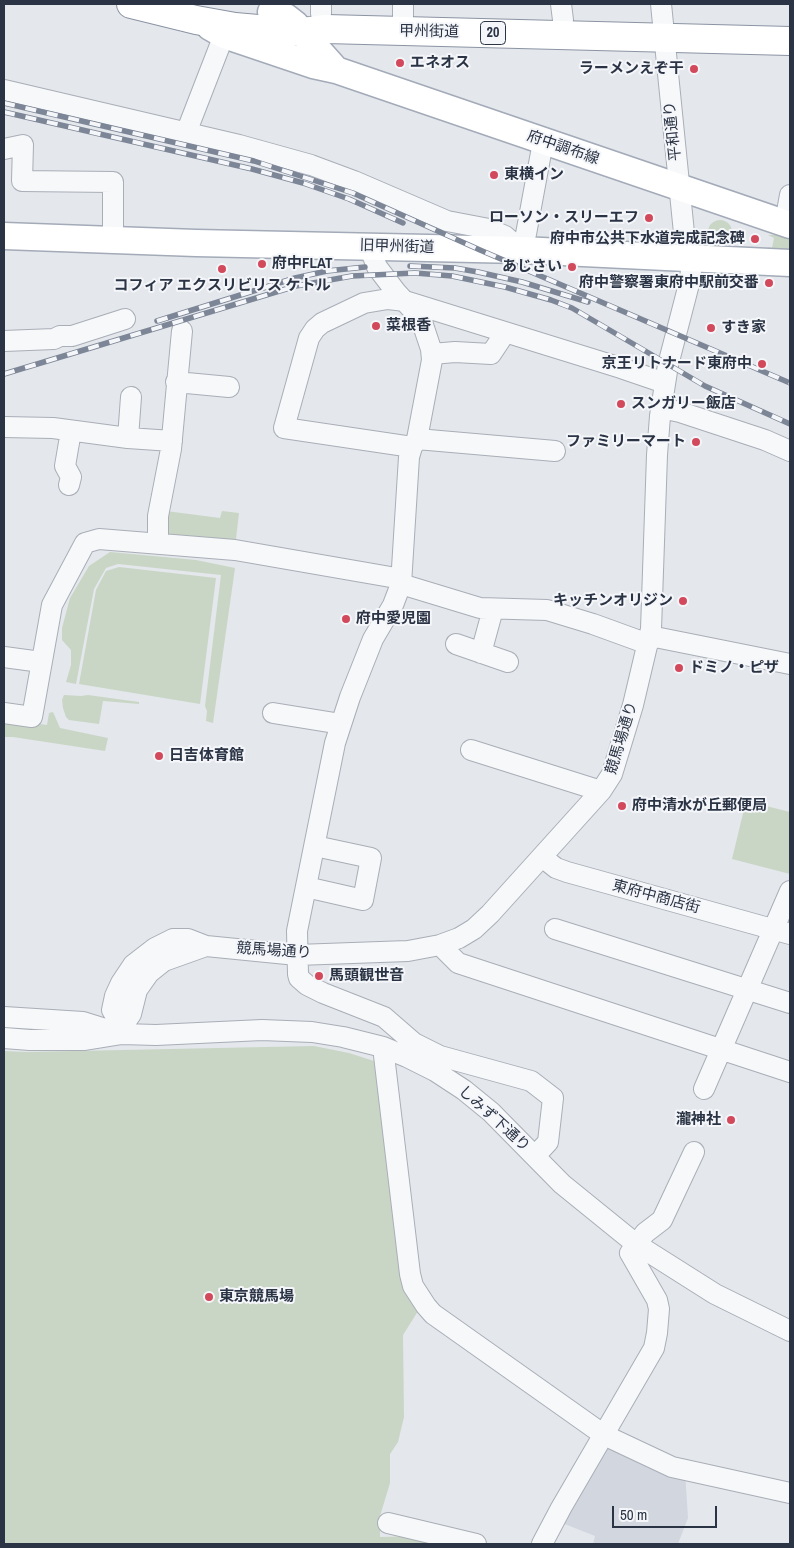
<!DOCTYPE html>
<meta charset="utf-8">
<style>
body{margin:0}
#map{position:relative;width:794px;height:1548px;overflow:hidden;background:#e4e7ec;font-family:"Archivo Narrow",sans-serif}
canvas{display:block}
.frame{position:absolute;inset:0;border:5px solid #2b3445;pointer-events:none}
.scale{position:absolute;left:612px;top:1506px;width:105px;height:22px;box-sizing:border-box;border:2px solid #2b3445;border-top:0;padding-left:6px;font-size:15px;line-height:18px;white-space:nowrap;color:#2b3445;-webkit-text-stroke:4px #f4f6f9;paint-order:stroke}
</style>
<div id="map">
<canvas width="794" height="1548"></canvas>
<div class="frame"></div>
<div class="scale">50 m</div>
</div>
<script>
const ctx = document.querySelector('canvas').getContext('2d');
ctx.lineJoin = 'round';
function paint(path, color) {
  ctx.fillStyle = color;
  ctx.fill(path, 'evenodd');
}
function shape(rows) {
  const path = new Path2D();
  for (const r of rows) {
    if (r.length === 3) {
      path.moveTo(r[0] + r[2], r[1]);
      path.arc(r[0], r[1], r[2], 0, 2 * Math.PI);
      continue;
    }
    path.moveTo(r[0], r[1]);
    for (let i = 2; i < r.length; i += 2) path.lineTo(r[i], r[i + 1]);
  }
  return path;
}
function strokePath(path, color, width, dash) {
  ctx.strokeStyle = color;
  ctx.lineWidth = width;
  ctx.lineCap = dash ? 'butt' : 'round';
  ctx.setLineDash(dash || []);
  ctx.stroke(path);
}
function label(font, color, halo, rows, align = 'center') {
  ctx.font = font + ' "Archivo Narrow","Noto Sans JP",sans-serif';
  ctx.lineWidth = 4;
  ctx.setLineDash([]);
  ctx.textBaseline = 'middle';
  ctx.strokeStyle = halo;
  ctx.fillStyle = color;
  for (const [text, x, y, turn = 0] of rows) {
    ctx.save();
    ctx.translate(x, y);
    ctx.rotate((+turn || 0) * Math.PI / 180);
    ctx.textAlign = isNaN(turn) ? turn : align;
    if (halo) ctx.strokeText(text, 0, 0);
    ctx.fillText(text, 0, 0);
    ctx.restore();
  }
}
paint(shape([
 [602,1434,685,1471,688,1518,678,1544,593,1544,595,1536,557,1521]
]), '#d2d6de');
paint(shape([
 [720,232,12],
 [768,235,779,235,790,239,790,252,778,253,767,247,772,248,774,238],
 [166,511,220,518,222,511,239,513,235,547,168,538],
 [110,552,196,560,235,568,213,723,206,721,207,711,205,706,221,575,118,564,106,568,94,589,76,684,66,682,71,665,71,650,62,640,62,628,70,598,89,566],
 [119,567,216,578,200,704,79,684,96,590,106,571],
 [64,695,81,696,88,695,139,702,139,704,103,701,99,724,69,720,66,717,63,708,62,700],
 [53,712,60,728,108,738,105,751,13,737,4,737,4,719,47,725,49,713],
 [746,801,790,812,790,874,732,859],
 [314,1046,349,1053,374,1061,399,1258,420,1308,403,1335,404,1417,398,1442,390,1454,390,1483,380,1516,380,1537,419,1536,456,1544,4,1544,4,1051,26,1052]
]), '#c9d6c5');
const minor = shape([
 [403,4,403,17],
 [561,4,563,20],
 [321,14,321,4],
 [4,90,239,145,311,165,354,181,447,221,489,229,505,236,521,250,526,234,543,142],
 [186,133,224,35],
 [4,149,23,145,22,181,113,182,113,241],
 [785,223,790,195],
 [369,246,377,267,396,292,421,319,431,349,432,360,417,439,412,447,409,457,401,584,393,605,373,639,350,697,335,743,297,931,298,974,299,978,307,985,323,993,384,1017,414,1043,440,1056,531,1081,553,1098,548,1142,535,1156],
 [4,341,54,339,60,336,72,336,125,319],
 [432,354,455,352,491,354,505,333],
 [176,382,229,387],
 [661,408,680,412,765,440,790,451],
 [4,427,53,428,128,438,172,441],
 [128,438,131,397],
 [417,439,555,451],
 [412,447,284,428,309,338,315,329,322,323,364,303,388,299,405,301,621,368,665,383],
 [69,485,71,477,65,466,71,431],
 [158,543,158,516,171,449,182,331],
 [401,584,480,608,547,610,593,624,648,644],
 [650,636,790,664],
 [456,644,508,662],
 [481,653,493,609],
 [4,657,41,662],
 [4,713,32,717,52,605,85,543,99,539,235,550,402,579],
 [273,713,341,724],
 [471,750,601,791],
 [542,857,556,868,567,872,790,934],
 [306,887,363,900,371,858,315,846],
 [555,929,790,1003],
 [440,945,458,963,790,1072],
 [4,1017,83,1022,118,1033],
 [122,1027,131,1014,137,990,149,973,164,961,206,946],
 [122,1034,122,1027,112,1010,115,996,121,983,133,965,155,948,173,939,188,939,206,946,297,955,408,951,440,945,459,938,474,929,490,914,601,791,612,774,633,705,651,629,657,455,660,416,668,365,689,284,691,271,691,258,684,233,661,4],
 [4,1038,30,1040,85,1040,122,1034,156,1035,262,1030,312,1032,343,1037,383,1047,407,1057,435,1071,464,1090,491,1112,562,1184,636,1244,715,1294,790,1331],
 [383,1047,410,1274,413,1286,426,1306,433,1314,604,1435,672,1467,790,1493],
 [704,1089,790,891],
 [388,1523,476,1544],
 [542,1544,561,1508,654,1348,657,1333,659,1309,657,1300,630,1253,645,1233,662,1220,694,1152]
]);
const major = shape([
 [271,12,286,17,295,24,336,70],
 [210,27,224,35,313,65,336,70,790,225],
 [4,236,196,243,521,250,790,263]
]);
const highway = shape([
 [131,4,196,20,235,27,269,30,303,32,326,29,790,41]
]);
strokePath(minor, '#a9aeb7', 22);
strokePath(major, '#a3abb8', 29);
strokePath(highway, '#8b94a3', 30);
strokePath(minor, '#f7f8fa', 20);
strokePath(major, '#fff', 26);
strokePath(highway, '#fff', 28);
const rail = shape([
 [4,103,254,161,353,193,480,250,790,383],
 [4,112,252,169,303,183,349,199,403,223],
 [410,266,455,268,478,272,522,282,588,302],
 [157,321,295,278,327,271,365,267],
 [4,374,296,286,352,276,415,273,452,276,505,287,551,300,572,308,705,386,790,424]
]);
strokePath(rail, '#7d8696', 5.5);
strokePath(rail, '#f4f6f9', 4, [11]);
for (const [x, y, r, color] of [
 [400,63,5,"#d1495b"],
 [694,69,5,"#d1495b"],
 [494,175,5,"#d1495b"],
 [649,218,5,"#d1495b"],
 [755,239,5,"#d1495b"],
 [262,264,5,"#d1495b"],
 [572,267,5,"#d1495b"],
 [222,269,5,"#d1495b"],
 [769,283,5,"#d1495b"],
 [376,326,5,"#d1495b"],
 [711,328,5,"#d1495b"],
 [762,364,5,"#d1495b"],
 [621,404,5,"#d1495b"],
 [696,442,5,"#d1495b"],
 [683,601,5,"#d1495b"],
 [346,619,5,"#d1495b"],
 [679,668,5,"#d1495b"],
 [159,756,5,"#d1495b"],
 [622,806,5,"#d1495b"],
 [319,976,5,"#d1495b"],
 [731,1120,5,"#d1495b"],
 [209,1297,5,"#d1495b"]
]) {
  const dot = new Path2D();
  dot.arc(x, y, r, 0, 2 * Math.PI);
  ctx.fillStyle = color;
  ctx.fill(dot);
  strokePath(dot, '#f4f6f9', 2);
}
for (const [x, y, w] of [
 [493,33,25]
]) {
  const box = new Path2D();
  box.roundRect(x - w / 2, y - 11.5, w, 23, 4);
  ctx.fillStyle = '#f4f6f9';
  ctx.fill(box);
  strokePath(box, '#2b3445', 1);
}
label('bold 14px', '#2b3445', null, [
 ["20",493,33]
]);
label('15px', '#2b3445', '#f4f6f9', [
 ["甲州街道",429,32,1],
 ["平和通り",673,131,-96],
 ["府中調布線",563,148,19],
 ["旧甲州街道",397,247,2],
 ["競馬場通り",622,738,-73],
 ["東府中商店街",656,897,15],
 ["競馬場通り",274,951,4],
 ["しみず下通り",494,1119,42]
]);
label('bold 15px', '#2b3445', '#f4f6f9', [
 ["エネオス",410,63],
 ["ラーメンえぞ干",684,69,"right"],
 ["東横イン",504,175],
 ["ローソン・スリーエフ",639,218,"right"],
 ["府中市公共下水道完成記念碑",745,239,"right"],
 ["府中FLAT",272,264],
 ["あじさい",562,267,"right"],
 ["府中警察署東府中駅前交番",759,283,"right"],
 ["コフィア エクスリビリス ケトル",222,286,"center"],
 ["菜根香",386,326],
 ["すき家",721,328],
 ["京王リトナード東府中",752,364,"right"],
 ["スンガリー飯店",631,404],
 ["ファミリーマート",686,442,"right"],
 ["キッチンオリジン",673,601,"right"],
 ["府中愛児園",356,619],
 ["ドミノ・ピザ",689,668],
 ["日吉体育館",169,756],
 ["府中清水が丘郵便局",632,806],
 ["馬頭観世音",329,976],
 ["瀧神社",721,1120,"right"],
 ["東京競馬場",219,1297]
], 'left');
</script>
